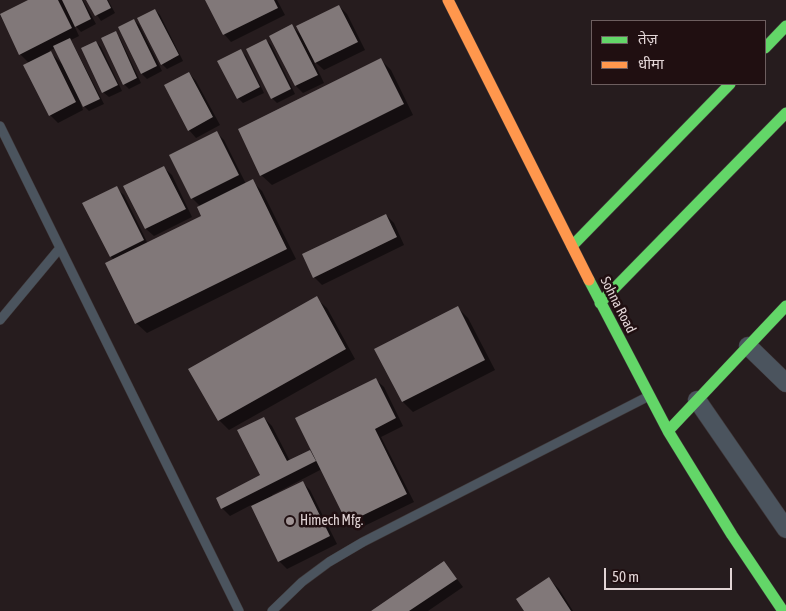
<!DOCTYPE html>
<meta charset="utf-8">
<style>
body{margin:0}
#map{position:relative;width:786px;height:611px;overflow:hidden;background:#261c1e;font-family:"Asap Condensed","Noto Sans Devanagari",sans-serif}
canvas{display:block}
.legend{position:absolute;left:591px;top:20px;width:175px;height:65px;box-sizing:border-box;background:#200f11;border:1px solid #6d5e5f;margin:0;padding:6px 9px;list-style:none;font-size:15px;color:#e1d4d5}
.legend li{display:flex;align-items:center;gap:10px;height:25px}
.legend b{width:25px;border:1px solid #6d5e5f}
.scale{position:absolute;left:604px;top:568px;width:128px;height:22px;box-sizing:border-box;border:2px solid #e1d4d5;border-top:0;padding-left:6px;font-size:15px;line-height:18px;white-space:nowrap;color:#e1d4d5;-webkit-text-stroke:4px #200f11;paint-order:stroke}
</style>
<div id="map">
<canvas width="786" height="611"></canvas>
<ul class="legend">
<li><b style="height:6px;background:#63d668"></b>तेज़</li>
<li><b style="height:6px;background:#ff974d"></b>धीमा</li>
</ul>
<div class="scale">50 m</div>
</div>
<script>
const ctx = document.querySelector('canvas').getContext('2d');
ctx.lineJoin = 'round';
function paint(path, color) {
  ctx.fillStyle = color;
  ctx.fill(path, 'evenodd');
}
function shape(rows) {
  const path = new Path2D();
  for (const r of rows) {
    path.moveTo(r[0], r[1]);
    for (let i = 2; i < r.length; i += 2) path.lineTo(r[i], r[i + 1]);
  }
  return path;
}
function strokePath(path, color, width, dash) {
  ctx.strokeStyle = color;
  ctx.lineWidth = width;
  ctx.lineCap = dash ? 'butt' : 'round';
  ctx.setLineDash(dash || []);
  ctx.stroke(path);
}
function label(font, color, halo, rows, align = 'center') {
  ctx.font = font + ' "Asap Condensed",sans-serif';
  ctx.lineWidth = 5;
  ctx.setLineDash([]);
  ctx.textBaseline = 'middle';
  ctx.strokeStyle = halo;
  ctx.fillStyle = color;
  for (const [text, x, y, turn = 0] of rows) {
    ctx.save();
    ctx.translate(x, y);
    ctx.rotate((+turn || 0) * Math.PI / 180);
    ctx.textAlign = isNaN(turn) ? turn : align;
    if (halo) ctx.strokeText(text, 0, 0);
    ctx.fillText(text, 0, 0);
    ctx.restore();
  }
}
paint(shape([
 [31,0,83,0,96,24,81,32,73,23,79,36,71,40,104,104,89,111,80,102,83,110,58,123,50,115,29,63,20,54,0,15],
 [55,48,63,65,49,51],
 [87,0,108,0,115,13,101,21],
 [206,0,277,0,285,15,231,42,224,34],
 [339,6,347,14,365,50,324,70,313,60,324,83,303,93,296,86,292,26,302,36],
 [155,10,160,15,183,61,167,69,162,64],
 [134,20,139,25,162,71,147,79,142,74,120,27],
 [115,33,120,38,141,83,129,89,124,84],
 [266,40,271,45,295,94,277,103,272,98],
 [96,42,101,47,122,91,109,97,103,92,82,49],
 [241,51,246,56,264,93,243,103,238,98],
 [381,60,391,70,413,115,272,185,261,175],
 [189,73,196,81,220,125,196,138,189,130],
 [217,133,224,140,246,184,252,181,262,191,296,259,147,333,136,323,107,264,114,260,111,257,116,188,124,195,148,244,203,216,200,206,192,198],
 [164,168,172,175,192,217,154,236,146,229,125,187],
 [386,215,394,223,404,245,322,285,314,277],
 [316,298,327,308,355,359,229,430,219,420],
 [458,308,468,318,495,370,413,412,403,402,376,349],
 [376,380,384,387,403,426,381,437,414,502,356,530,349,523,322,469,272,495,273,497,302,482,310,490,337,544,287,569,279,561,251,505,230,516,222,508,262,476,264,418,272,426,290,461,309,451,316,458],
 [444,562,463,587,428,611,373,611],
 [549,579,559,589,573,611,525,611]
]), '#0007');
paint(shape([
 [28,0,58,0,72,28,19,55,0,14],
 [62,0,82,0,91,19,75,27],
 [86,0,107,0,111,8,95,16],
 [205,0,274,0,278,8,223,35],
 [339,5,358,42,315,63,296,26],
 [155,9,179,55,161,65,137,18],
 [134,19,157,66,141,74,118,27],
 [292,24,318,75,295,86,269,36],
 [116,31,137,78,123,85,101,38],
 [70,38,100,99,83,107,53,46],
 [266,39,291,89,271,99,246,49],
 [96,41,118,85,102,93,81,48],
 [241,49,260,87,237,99,217,61],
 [51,51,76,102,49,116,23,65],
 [381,58,404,104,260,176,238,129],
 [189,72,213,117,188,131,164,85],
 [217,131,239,175,191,199,169,155],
 [164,166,186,209,145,229,123,186],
 [253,179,287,249,135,324,105,263,201,216,197,207],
 [117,186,144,240,110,257,82,203],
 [386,214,397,237,313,278,302,254],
 [317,296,346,349,218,421,188,369],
 [458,306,485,360,402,402,374,349],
 [376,378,396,418,375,429,407,494,347,523,295,418],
 [264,417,287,461,310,450,316,461,221,509,216,498,260,475,237,430],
 [303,481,330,536,278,562,251,506],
 [444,561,457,579,409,611,371,611],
 [549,577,571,611,524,611,516,599]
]), '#817879');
const lane = shape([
 [0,126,239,611],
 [0,320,60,248],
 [272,611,302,582,329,562,363,542,649,396]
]);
const street = shape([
 [748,346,786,383],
 [697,400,786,529]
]);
const fast = shape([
 [765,48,786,26],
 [572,246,730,84],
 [589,280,668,431,732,535,783,611],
 [600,303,786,113],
 [668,431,786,306]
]);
const slow = shape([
 [448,0,589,280]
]);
strokePath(lane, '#3f3738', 10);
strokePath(street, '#3f3738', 19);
strokePath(fast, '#3f3738', 12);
strokePath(slow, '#3f3738', 12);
strokePath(lane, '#4b545e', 9);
strokePath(street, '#4b545e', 18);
strokePath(fast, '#63d668', 11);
strokePath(slow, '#ff974d', 11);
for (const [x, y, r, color] of [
 [290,521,5,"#a09495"]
]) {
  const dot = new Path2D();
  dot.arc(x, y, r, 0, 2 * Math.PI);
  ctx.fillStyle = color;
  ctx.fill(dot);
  strokePath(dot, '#200f11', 2);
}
label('14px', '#e1d4d5', '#200f11', [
 ["Sohna Road",618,305,63]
]);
label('14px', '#e1d4d5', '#200f11', [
 ["Himech Mfg.",300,521]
], 'left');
</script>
